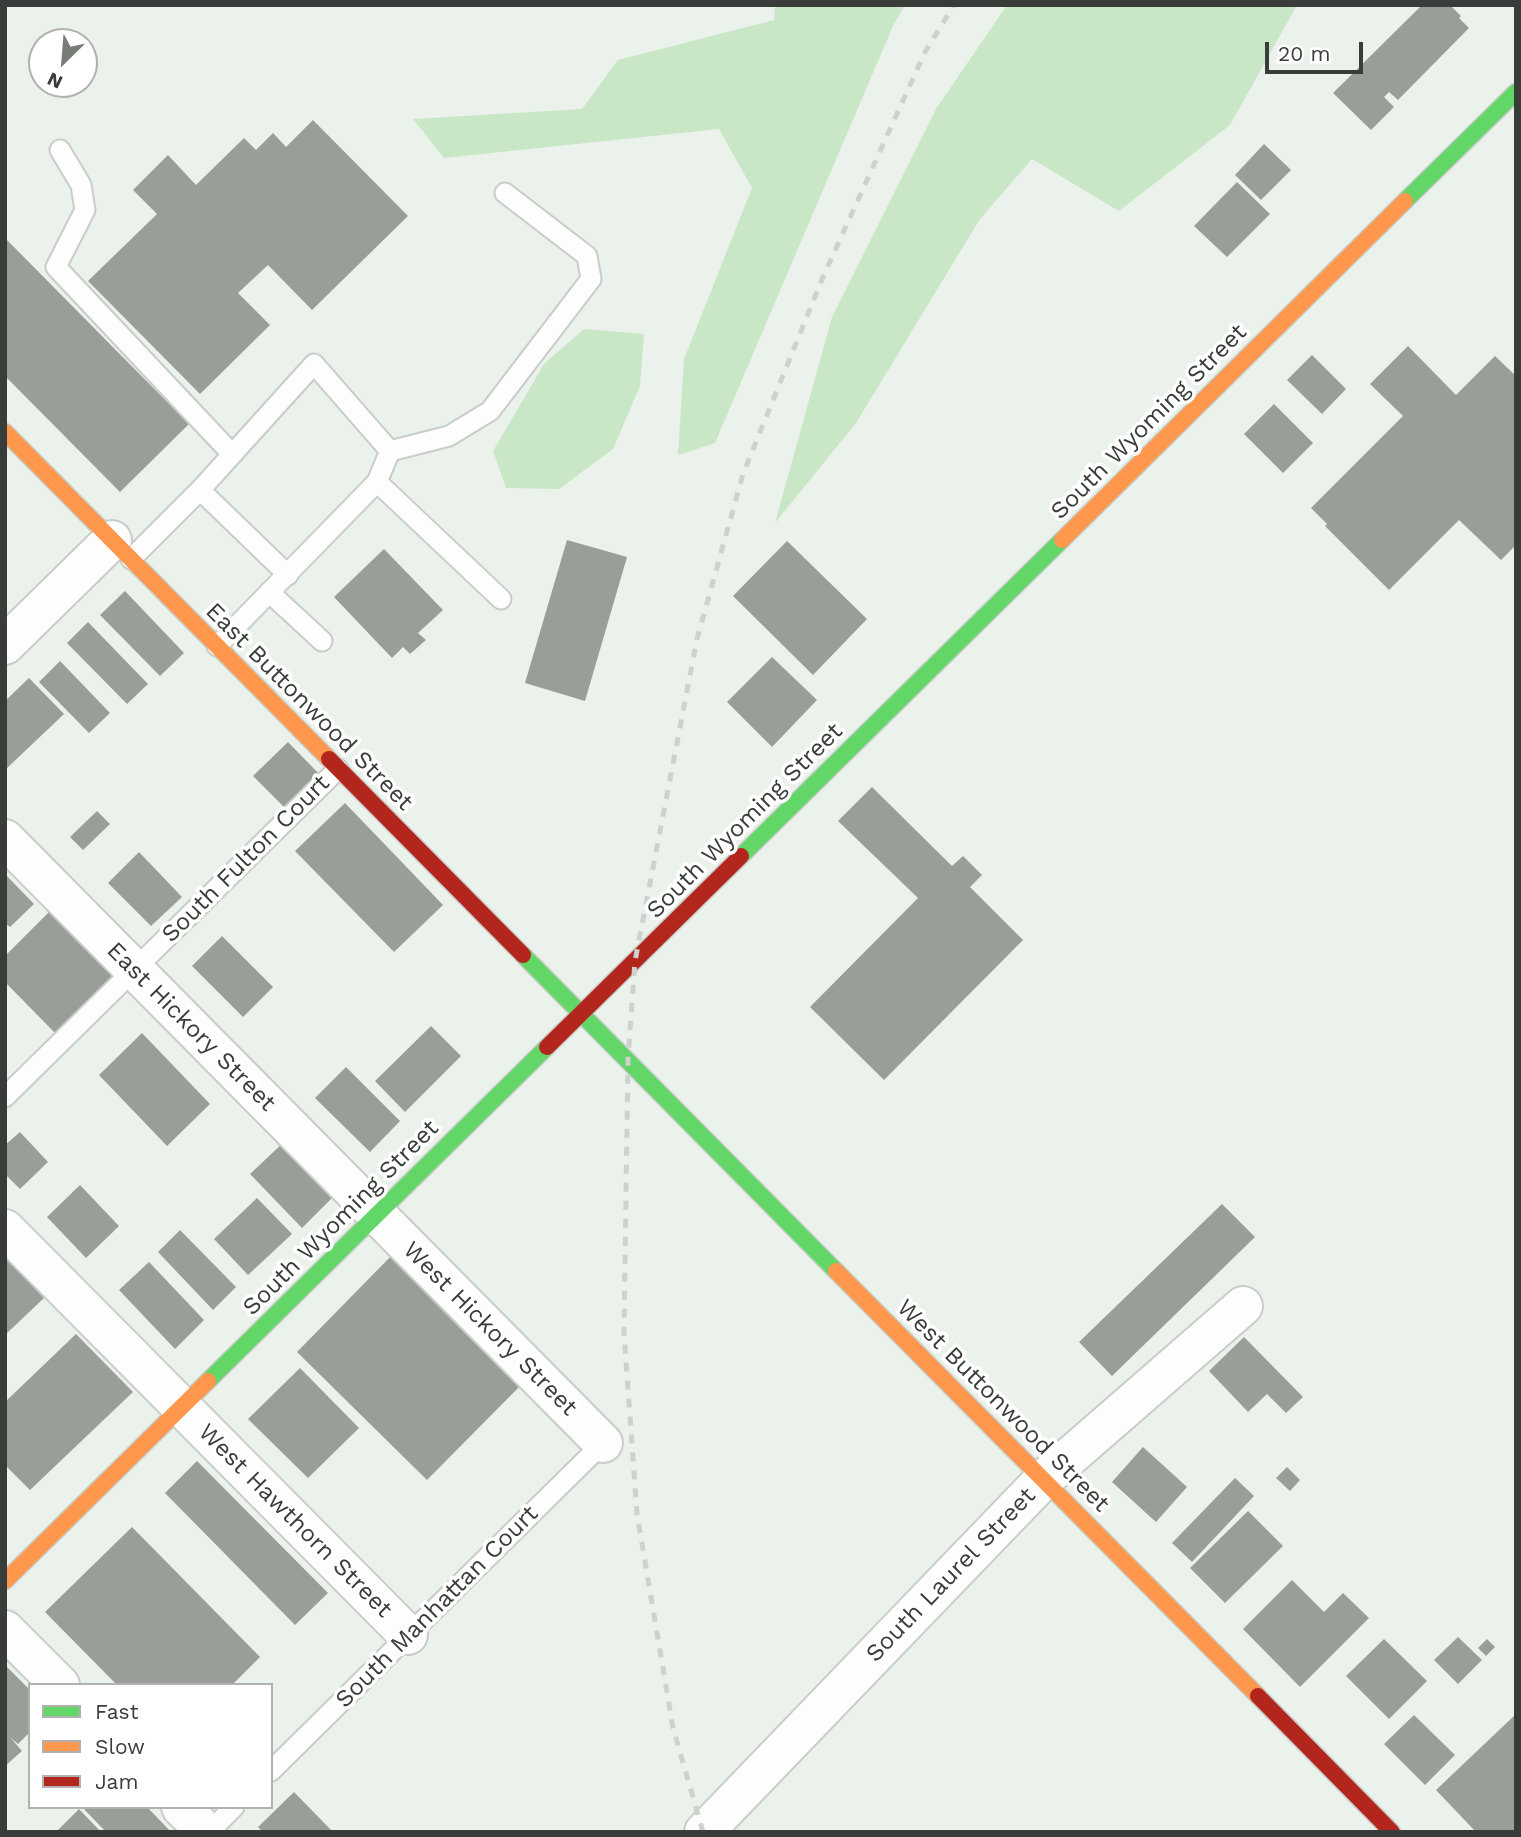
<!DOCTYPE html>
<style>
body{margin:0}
#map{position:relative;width:1521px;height:1837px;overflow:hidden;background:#ebf1eb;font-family:"Work Sans",sans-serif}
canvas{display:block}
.frame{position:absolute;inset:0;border:7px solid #393d39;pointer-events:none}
.legend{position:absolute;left:28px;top:1683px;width:245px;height:126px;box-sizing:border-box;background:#fff;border:2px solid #b0b1b0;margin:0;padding:9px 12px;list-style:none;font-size:21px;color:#393d39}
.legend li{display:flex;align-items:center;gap:14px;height:35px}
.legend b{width:35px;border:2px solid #b0b1b0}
.north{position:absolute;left:28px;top:28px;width:70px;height:70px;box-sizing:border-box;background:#fff;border:2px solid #b0b1b0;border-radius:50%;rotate:205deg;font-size:19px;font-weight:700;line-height:28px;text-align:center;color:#393d39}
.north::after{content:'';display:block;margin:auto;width:24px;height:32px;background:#777c77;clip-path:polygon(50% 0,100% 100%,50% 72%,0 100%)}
.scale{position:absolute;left:1265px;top:42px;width:98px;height:32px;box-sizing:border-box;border:4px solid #393d39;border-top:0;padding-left:9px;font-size:21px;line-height:24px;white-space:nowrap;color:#393d39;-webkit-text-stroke:5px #fff;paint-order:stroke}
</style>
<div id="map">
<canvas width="1521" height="1837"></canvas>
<div class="frame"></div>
<ul class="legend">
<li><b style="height:9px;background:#63d668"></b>Fast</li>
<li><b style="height:9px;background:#ff974d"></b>Slow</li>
<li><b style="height:9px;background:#b3261e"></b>Jam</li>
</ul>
<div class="north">N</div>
<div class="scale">20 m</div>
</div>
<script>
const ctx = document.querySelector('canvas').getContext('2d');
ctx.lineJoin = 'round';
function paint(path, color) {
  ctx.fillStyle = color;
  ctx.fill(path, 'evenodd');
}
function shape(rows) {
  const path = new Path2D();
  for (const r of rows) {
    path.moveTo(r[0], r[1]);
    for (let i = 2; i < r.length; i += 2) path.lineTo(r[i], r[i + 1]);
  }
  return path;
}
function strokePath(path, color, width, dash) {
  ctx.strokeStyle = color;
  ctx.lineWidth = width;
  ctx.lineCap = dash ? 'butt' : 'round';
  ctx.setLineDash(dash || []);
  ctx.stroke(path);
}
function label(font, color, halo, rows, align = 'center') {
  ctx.font = font + ' "Work Sans",sans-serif';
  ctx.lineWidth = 7;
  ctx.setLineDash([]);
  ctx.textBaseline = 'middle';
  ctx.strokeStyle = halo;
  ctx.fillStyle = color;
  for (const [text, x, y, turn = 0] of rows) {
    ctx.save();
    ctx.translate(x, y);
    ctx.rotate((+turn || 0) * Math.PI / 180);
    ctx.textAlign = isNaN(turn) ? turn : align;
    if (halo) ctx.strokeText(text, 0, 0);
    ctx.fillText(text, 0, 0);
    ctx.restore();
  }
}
paint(shape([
 [775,5,905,5,893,26,715,443,678,455,684,359,752,188,719,129,444,158,413,119,582,109,618,60,774,20],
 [1007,5,1297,5,1230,125,1119,211,1032,159,980,219,856,423,775,523,832,317,936,109],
 [584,329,644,334,640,386,613,449,559,489,506,488,493,451,544,364]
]), '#c9e7c7');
paint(shape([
 [1422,5,1450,5,1461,16,1459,18,1469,28,1398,100,1389,92,1384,97,1394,107,1371,130,1333,93],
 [313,120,408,216,312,310,268,265,238,293,270,325,200,394,88,281,157,214,133,190,168,155,196,185,244,138,256,150,273,133,286,147],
 [1264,144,1291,170,1261,200,1235,175],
 [1237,182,1270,214,1227,257,1194,226],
 [5,238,189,424,120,492,5,376],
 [1408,346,1456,395,1495,356,1516,376,1516,545,1501,560,1459,520,1389,590,1325,526,1327,524,1311,508,1403,416,1370,384],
 [1312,355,1346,389,1322,414,1287,380],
 [1274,404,1313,443,1283,473,1244,434],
 [567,540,627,557,585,701,525,683],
 [787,541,867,619,813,675,733,596],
 [384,549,443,610,418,633,426,640,410,654,403,647,392,658,334,597],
 [125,591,184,653,160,676,100,615],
 [88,622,148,684,127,704,67,643],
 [772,657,817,700,772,747,727,702],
 [60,661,110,713,89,733,39,682],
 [29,678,64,714,5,770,5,701],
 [288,742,323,778,288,811,253,776],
 [872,787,952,866,963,856,982,875,970,887,1023,940,884,1080,810,1007,918,898,838,821],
 [345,803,443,905,394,952,295,851],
 [97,811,110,824,83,850,70,837],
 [139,852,182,897,151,926,108,883],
 [5,874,34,904,10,927,5,923],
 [49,912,113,977,55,1033,5,982,5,956],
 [222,936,273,987,243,1017,192,966],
 [431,1026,461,1056,405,1112,375,1081],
 [142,1033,210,1104,167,1146,99,1075],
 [346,1067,400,1121,370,1152,315,1098],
 [20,1132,48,1162,20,1189,5,1174,5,1145],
 [284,1142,335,1195,302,1228,250,1174],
 [80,1185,119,1226,86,1258,47,1217],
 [257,1198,292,1234,248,1275,214,1239],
 [1222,1204,1255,1237,1112,1376,1079,1342],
 [180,1230,236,1287,213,1310,158,1252],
 [395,1252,525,1381,427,1480,297,1352],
 [8,1260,44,1298,5,1335,5,1262],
 [149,1262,204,1320,175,1349,119,1290],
 [76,1334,133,1392,30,1490,5,1465,5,1402],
 [1244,1337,1303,1397,1286,1413,1267,1394,1248,1412,1209,1371],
 [300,1368,359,1428,308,1478,248,1419],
 [1143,1447,1187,1487,1156,1522,1112,1482],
 [197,1461,328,1593,295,1625,165,1493],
 [1287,1467,1300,1480,1290,1491,1276,1478],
 [1235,1478,1254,1496,1192,1562,1172,1543],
 [1248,1511,1283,1546,1225,1603,1190,1568],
 [132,1527,260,1657,232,1685,117,1685,45,1612],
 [1292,1580,1324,1612,1343,1593,1369,1618,1300,1687,1243,1629],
 [1458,1637,1482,1660,1458,1684,1434,1660],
 [1384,1639,1427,1681,1389,1719,1346,1676],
 [1487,1639,1495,1647,1486,1656,1478,1648],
 [5,1665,30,1690,30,1732,18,1744,10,1737,22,1751,5,1766],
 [1516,1714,1516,1832,1476,1832,1436,1790],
 [1414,1715,1455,1755,1425,1785,1384,1744],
 [294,1792,333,1832,263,1832,258,1827],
 [82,1807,147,1807,171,1832,106,1832],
 [79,1809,101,1832,56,1832]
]), '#9a9e99');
const lane = shape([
 [60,150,81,185,85,210,56,267,232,454],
 [390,451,449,436,490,411,591,279,587,256,505,193],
 [200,490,288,575],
 [131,559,200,490,314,364,390,451,377,482],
 [269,592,322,641],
 [217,646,377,482,501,599],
 [5,1097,338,769],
 [271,1771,603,1443],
 [209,1832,234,1807]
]);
const street = shape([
 [5,645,112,540],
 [5,839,603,1443],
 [5,1229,408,1635],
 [5,1630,60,1685],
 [181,1807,206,1832],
 [704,1832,1043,1480,1243,1306]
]);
const fast = shape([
 [1405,201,1516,92],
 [741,856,1062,540],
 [523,955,836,1271],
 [208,1381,547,1047]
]);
const slow = shape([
 [5,432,329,759],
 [1062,540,1405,201],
 [836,1271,1258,1696],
 [5,1581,208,1381]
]);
const jam = shape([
 [329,759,523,955],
 [547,1047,741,856],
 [1258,1696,1392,1832]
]);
strokePath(lane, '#c9cdc9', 23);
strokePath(street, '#c9cdc9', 42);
strokePath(fast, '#c9cdc9', 19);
strokePath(slow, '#c9cdc9', 19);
strokePath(jam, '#c9cdc9', 19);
strokePath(lane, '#fcfdfc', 19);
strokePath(street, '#fcfdfc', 38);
strokePath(fast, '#63d668', 16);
strokePath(slow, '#ff974d', 16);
strokePath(jam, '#b3261e', 16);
strokePath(shape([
 [703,1832,673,1728,637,1514,624,1333,628,1059,635,961,697,639,743,474,823,277,925,52,954,5]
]), '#cfd1cf', 5, [9, 9]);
label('24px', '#393d39', '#fff', [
 ["South Wyoming Street",1149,422,-45],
 ["East Buttonwood Street",309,707,45],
 ["South Wyoming Street",745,821,-45],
 ["South Fulton Court",246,859,-45],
 ["East Hickory Street",191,1027,45],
 ["South Wyoming Street",341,1218,-45],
 ["West Hickory Street",490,1329,45],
 ["West Buttonwood Street",1003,1406,45],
 ["West Hawthorn Street",295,1521,45],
 ["South Laurel Street",951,1575,-46],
 ["South Manhattan Court",437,1607,-45]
]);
</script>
